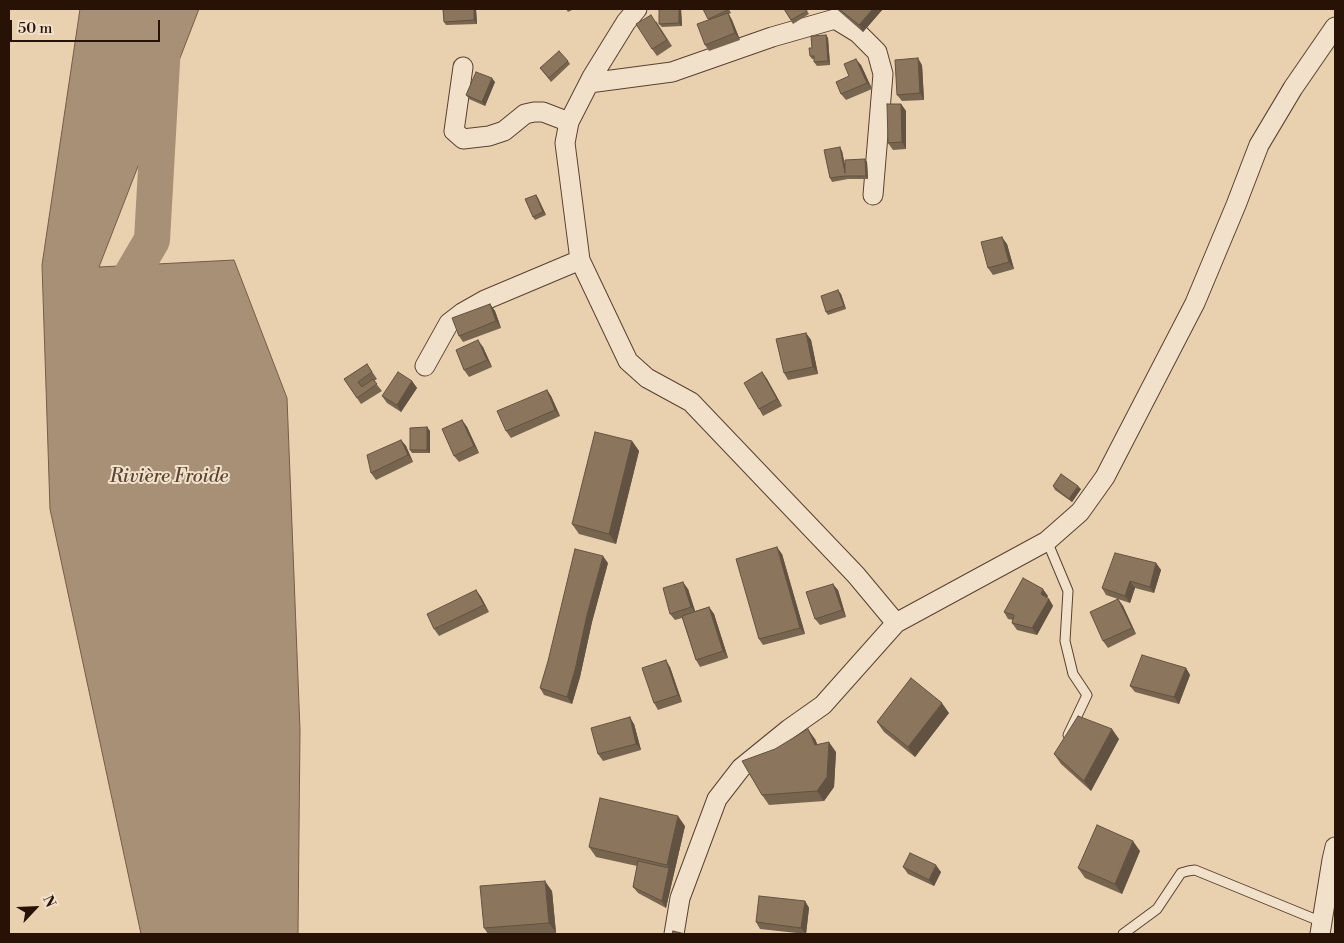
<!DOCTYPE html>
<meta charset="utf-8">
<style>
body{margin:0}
#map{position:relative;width:1344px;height:943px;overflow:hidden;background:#e9d1af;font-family:"Libre Bodoni",serif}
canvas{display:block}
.frame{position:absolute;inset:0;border:10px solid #281105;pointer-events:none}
.north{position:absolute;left:10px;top:883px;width:50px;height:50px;-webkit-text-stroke:4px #f1e1cb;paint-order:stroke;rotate:65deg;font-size:14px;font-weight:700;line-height:20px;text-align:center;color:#281105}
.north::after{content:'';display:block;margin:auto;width:18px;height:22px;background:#281105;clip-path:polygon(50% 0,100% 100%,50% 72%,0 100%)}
.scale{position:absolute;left:10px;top:20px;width:150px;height:22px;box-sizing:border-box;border:2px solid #281105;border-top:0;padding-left:6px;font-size:15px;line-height:18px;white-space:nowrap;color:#281105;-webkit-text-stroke:4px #f1e1cb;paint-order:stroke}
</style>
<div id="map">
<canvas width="1344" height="943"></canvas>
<div class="frame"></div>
<div class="north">N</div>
<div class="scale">50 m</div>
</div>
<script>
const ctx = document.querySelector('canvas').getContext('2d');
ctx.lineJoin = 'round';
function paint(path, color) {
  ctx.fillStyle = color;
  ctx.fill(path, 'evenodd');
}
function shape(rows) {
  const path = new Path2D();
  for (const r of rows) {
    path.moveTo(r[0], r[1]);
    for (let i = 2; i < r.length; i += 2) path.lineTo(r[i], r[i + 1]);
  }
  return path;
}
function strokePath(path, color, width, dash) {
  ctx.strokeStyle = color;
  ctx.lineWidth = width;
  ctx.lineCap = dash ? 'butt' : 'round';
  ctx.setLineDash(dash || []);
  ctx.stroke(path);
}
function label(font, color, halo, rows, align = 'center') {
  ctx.font = font + ' "Libre Bodoni",serif';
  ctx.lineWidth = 4;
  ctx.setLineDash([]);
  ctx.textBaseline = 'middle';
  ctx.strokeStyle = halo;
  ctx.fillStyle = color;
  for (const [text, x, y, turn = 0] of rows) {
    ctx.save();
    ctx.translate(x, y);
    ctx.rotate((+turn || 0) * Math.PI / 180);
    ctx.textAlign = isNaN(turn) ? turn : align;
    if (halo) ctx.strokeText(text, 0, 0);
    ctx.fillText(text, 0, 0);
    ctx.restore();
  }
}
const water = shape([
 [80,9,199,9,99,267,234,260,287,398,300,730,298,934,141,934,50,509,42,265,80,9]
]);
paint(water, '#a79075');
strokePath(water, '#745d48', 1);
strokePath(shape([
 [112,308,152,240,165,9]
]), '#a79075', 36);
const service = shape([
 [1047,541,1068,591,1065,641,1073,674,1087,695,1068,735],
 [1123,934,1157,909,1181,873,1188,871,1195,870,1322,922]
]);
const minor = shape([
 [637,9,626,22,592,77,569,122,565,143,580,260,628,361,647,378,691,402,856,575,896,623],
 [463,67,454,131,463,139,489,136,504,131,525,114,534,112,543,112,569,122],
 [589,83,672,72,772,37,835,19,858,33,877,52,883,74,873,195],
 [425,366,449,323,462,313,485,300,580,260],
 [674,934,680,898,717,799,741,768,789,729,823,705,896,623,1047,541,1080,512,1105,477,1195,303,1236,205,1259,145,1293,88,1335,27],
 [1320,934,1332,860,1335,847]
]);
strokePath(service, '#584130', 11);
strokePath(minor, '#584130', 21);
strokePath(service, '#f1e1cb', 9);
strokePath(minor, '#f1e1cb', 19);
paint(shape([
 [443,9,476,9,477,24,446,25,444,22],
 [566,9,574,9,568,12],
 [659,9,681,9,682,26,662,27,659,24],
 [729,9,731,13,729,14,732,20,740,40,709,51,705,45,709,20,708,19],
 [784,9,806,9,809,14,793,24],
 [837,9,883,9,863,32,840,12],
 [656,21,672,46,657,56,652,49],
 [826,35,828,38,830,65,817,66,814,62,814,59,812,59,810,56,812,48],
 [568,61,570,64,551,82,540,68],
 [861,65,872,89,846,100,841,94,849,76],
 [922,65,924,100,902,101,897,95],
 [495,82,485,106,469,99,466,95],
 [901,104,906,111,906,149,893,150,888,143],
 [842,151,845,165,865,159,867,162,868,179,848,179,832,182,830,178],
 [536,195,538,198,546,215,535,220,533,217],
 [1007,244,1014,269,993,275,988,268],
 [841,294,846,309,828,315,826,312],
 [490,304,495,311,501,328,463,342,459,336],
 [806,333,811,340,818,374,788,380,784,373],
 [483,347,492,367,469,377,464,370],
 [367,364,377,379,374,381,382,391,361,404,344,379],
 [762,372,767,379,782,406,763,416,759,409],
 [412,381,417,388,401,412,387,403,382,396],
 [547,390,551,396,560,416,511,438,506,431],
 [462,420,467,427,479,453,459,462,454,456],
 [427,427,430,431,430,453,412,453,410,450],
 [401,440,406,446,413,462,376,480,371,473],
 [632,441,639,451,616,544,579,534,572,524],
 [1053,486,1081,489,1072,502,1055,490],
 [782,554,805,634,763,645,759,639],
 [608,563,592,622,580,677,572,704,544,695,540,688],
 [1156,563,1161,570,1154,593,1135,588,1130,603,1106,595,1102,588],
 [688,589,695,611,709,607,714,614,728,658,700,667,696,660,682,618,675,620,670,614],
 [476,590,481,597,489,612,439,636,434,629],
 [838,590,846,617,820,625,815,619],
 [1048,596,1047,598,1049,599,1053,606,1037,635,1017,630,1012,623,1013,620,1008,619,1004,612],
 [1118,599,1123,606,1136,634,1108,648,1103,641],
 [670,667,682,702,658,710,654,703],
 [1186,668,1190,675,1179,704,1135,692,1130,686],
 [949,713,915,757,884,732,877,722],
 [634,724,641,750,603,761,598,754],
 [815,739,817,744,836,752,834,787,824,801,769,805,762,795],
 [1119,739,1091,791,1061,764,1054,754],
 [685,826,666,908,638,893,633,887,637,866,596,857,589,847],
 [1140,851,1122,894,1085,878,1078,868],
 [903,867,941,872,934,886,908,874],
 [552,891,556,933,536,934,488,934,484,928],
 [805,901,809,908,806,934,760,929,756,922]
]), '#786550');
paint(shape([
 [474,9,476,9,477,24,474,20],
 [679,9,681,9,682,26,679,23],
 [873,9,883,9,863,32,859,25],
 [728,13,732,20,740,40,735,33],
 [826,35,828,38,830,65,828,61],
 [918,58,922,65,924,100,920,93],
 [856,59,861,65,872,89,867,83],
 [492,78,495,82,485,106,482,102],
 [901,104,906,111,906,149,902,142],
 [840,147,842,151,847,176,845,173],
 [865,159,867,162,868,179,866,176],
 [536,195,538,198,546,215,543,212],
 [1002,237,1007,244,1014,269,1009,262],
 [838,290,841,294,846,309,844,306],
 [490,304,495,311,501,328,496,321],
 [806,333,811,340,818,374,813,367],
 [478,340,483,347,492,367,487,360],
 [762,372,767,379,782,406,777,399],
 [412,381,417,388,401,412,397,405],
 [547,390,551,396,560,416,555,410],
 [462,420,467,427,479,453,474,446],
 [427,427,430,431,430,453,427,450],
 [401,440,406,446,413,462,408,455],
 [632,441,639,451,616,544,609,534],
 [1078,486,1081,489,1072,502,1069,499],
 [777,547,782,554,805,634,800,628],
 [603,556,608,563,592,622,580,677,572,704,567,697,587,615],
 [1156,563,1161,570,1154,593,1150,587],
 [1130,581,1135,588,1130,603,1125,596],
 [683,582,688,589,696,614,691,607],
 [833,584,838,590,846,617,842,610],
 [1043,589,1048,596,1045,601,1041,594],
 [476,590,481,597,489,612,484,605],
 [1049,599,1053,606,1037,635,1032,628],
 [1118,599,1123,606,1136,634,1132,628],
 [709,607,714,614,728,658,723,651],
 [666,660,670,667,682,702,678,695],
 [1186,668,1190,675,1179,704,1174,697],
 [942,703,949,713,915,757,908,747],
 [630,717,634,724,641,750,636,744],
 [808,729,815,739,822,755,815,745],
 [1112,729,1119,739,1091,791,1084,781],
 [829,742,836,752,834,787,824,801,817,791],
 [678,816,685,826,666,908,662,901,669,868,667,865],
 [1133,841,1140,851,1122,894,1115,884],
 [936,865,941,872,934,886,929,880],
 [545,881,552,891,556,933,549,923],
 [805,901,809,908,806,934,801,928]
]), '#625241');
const building = shape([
 [443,9,474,9,474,20,444,22,443,9],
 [659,9,679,9,679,23,659,24,659,9],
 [703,9,728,9,728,10,708,19,703,9],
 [784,9,806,9,807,11,791,20,784,9],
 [839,9,873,9,859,25,839,9],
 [728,13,735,33,705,45,697,24,728,13],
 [651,15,667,40,652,49,636,24,651,15],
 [826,35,828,61,814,62,814,56,810,56,809,48,812,48,811,36,826,35],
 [559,51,568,61,549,78,540,68,559,51],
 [918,58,920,93,897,95,895,60,918,58],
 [856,59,867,83,841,94,836,82,849,76,844,64,856,59],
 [476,72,492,78,482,102,466,95,476,72],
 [887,104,901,104,902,142,888,143,887,104],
 [840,147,845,173,845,160,865,159,866,176,845,176,830,178,824,150,840,147],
 [536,195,543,212,533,217,525,199,536,195],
 [1002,237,1009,262,988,268,981,242,1002,237],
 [838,290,844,306,826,312,821,296,838,290],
 [490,304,496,321,459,336,452,318,490,304],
 [806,333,813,367,784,373,776,339,806,333],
 [478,340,487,360,464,370,456,350,478,340],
 [367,364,372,372,358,382,362,387,373,379,377,384,357,398,344,379,367,364],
 [398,372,412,381,397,405,382,396,398,372],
 [762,372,777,399,759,409,744,383,762,372],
 [547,390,555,410,506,431,497,411,547,390],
 [462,420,474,446,454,456,442,429,462,420],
 [427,427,427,450,410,450,410,428,427,427],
 [595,432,632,441,609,534,572,524,595,432],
 [401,440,408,455,371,473,367,455,401,440],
 [1061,474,1078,486,1069,499,1053,486,1061,474],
 [777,547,800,628,759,639,736,559,777,547],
 [575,549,603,556,587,615,575,670,567,697,540,688,548,661,575,549],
 [1115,553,1156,563,1150,587,1130,581,1125,596,1102,588,1115,553],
 [1023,578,1043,589,1041,594,1049,599,1032,628,1012,623,1014,615,1004,612,1023,578],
 [683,582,691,607,670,614,663,588,683,582],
 [833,584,842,610,815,619,806,592,833,584],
 [476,590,484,605,434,629,427,614,476,590],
 [1118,599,1132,628,1103,641,1090,612,1118,599],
 [709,607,723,651,696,660,682,616,709,607],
 [1142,655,1186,668,1174,697,1130,686,1142,655],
 [666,660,678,695,654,703,642,668,666,660],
 [911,678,942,703,908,747,877,722,911,678],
 [1078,716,1112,729,1084,781,1054,754,1078,716],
 [630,717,636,744,598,754,591,728,630,717],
 [808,729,815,745,829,742,827,777,817,791,762,795,742,761,775,749,808,729],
 [600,798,678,816,667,865,589,847,600,798],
 [1097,825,1133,841,1115,884,1078,868,1097,825],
 [910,853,936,865,929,880,903,867,910,853],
 [638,861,669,868,662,901,633,887,638,861],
 [545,881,549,923,484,928,480,886,545,881],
 [759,896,805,901,801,928,756,922,759,896],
 [673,931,685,934,672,934,673,931]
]);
paint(building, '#8c755d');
strokePath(building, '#625241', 1);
label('italic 19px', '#5b4432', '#f1e1cb', [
 ["Rivière Froide",169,477]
]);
</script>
